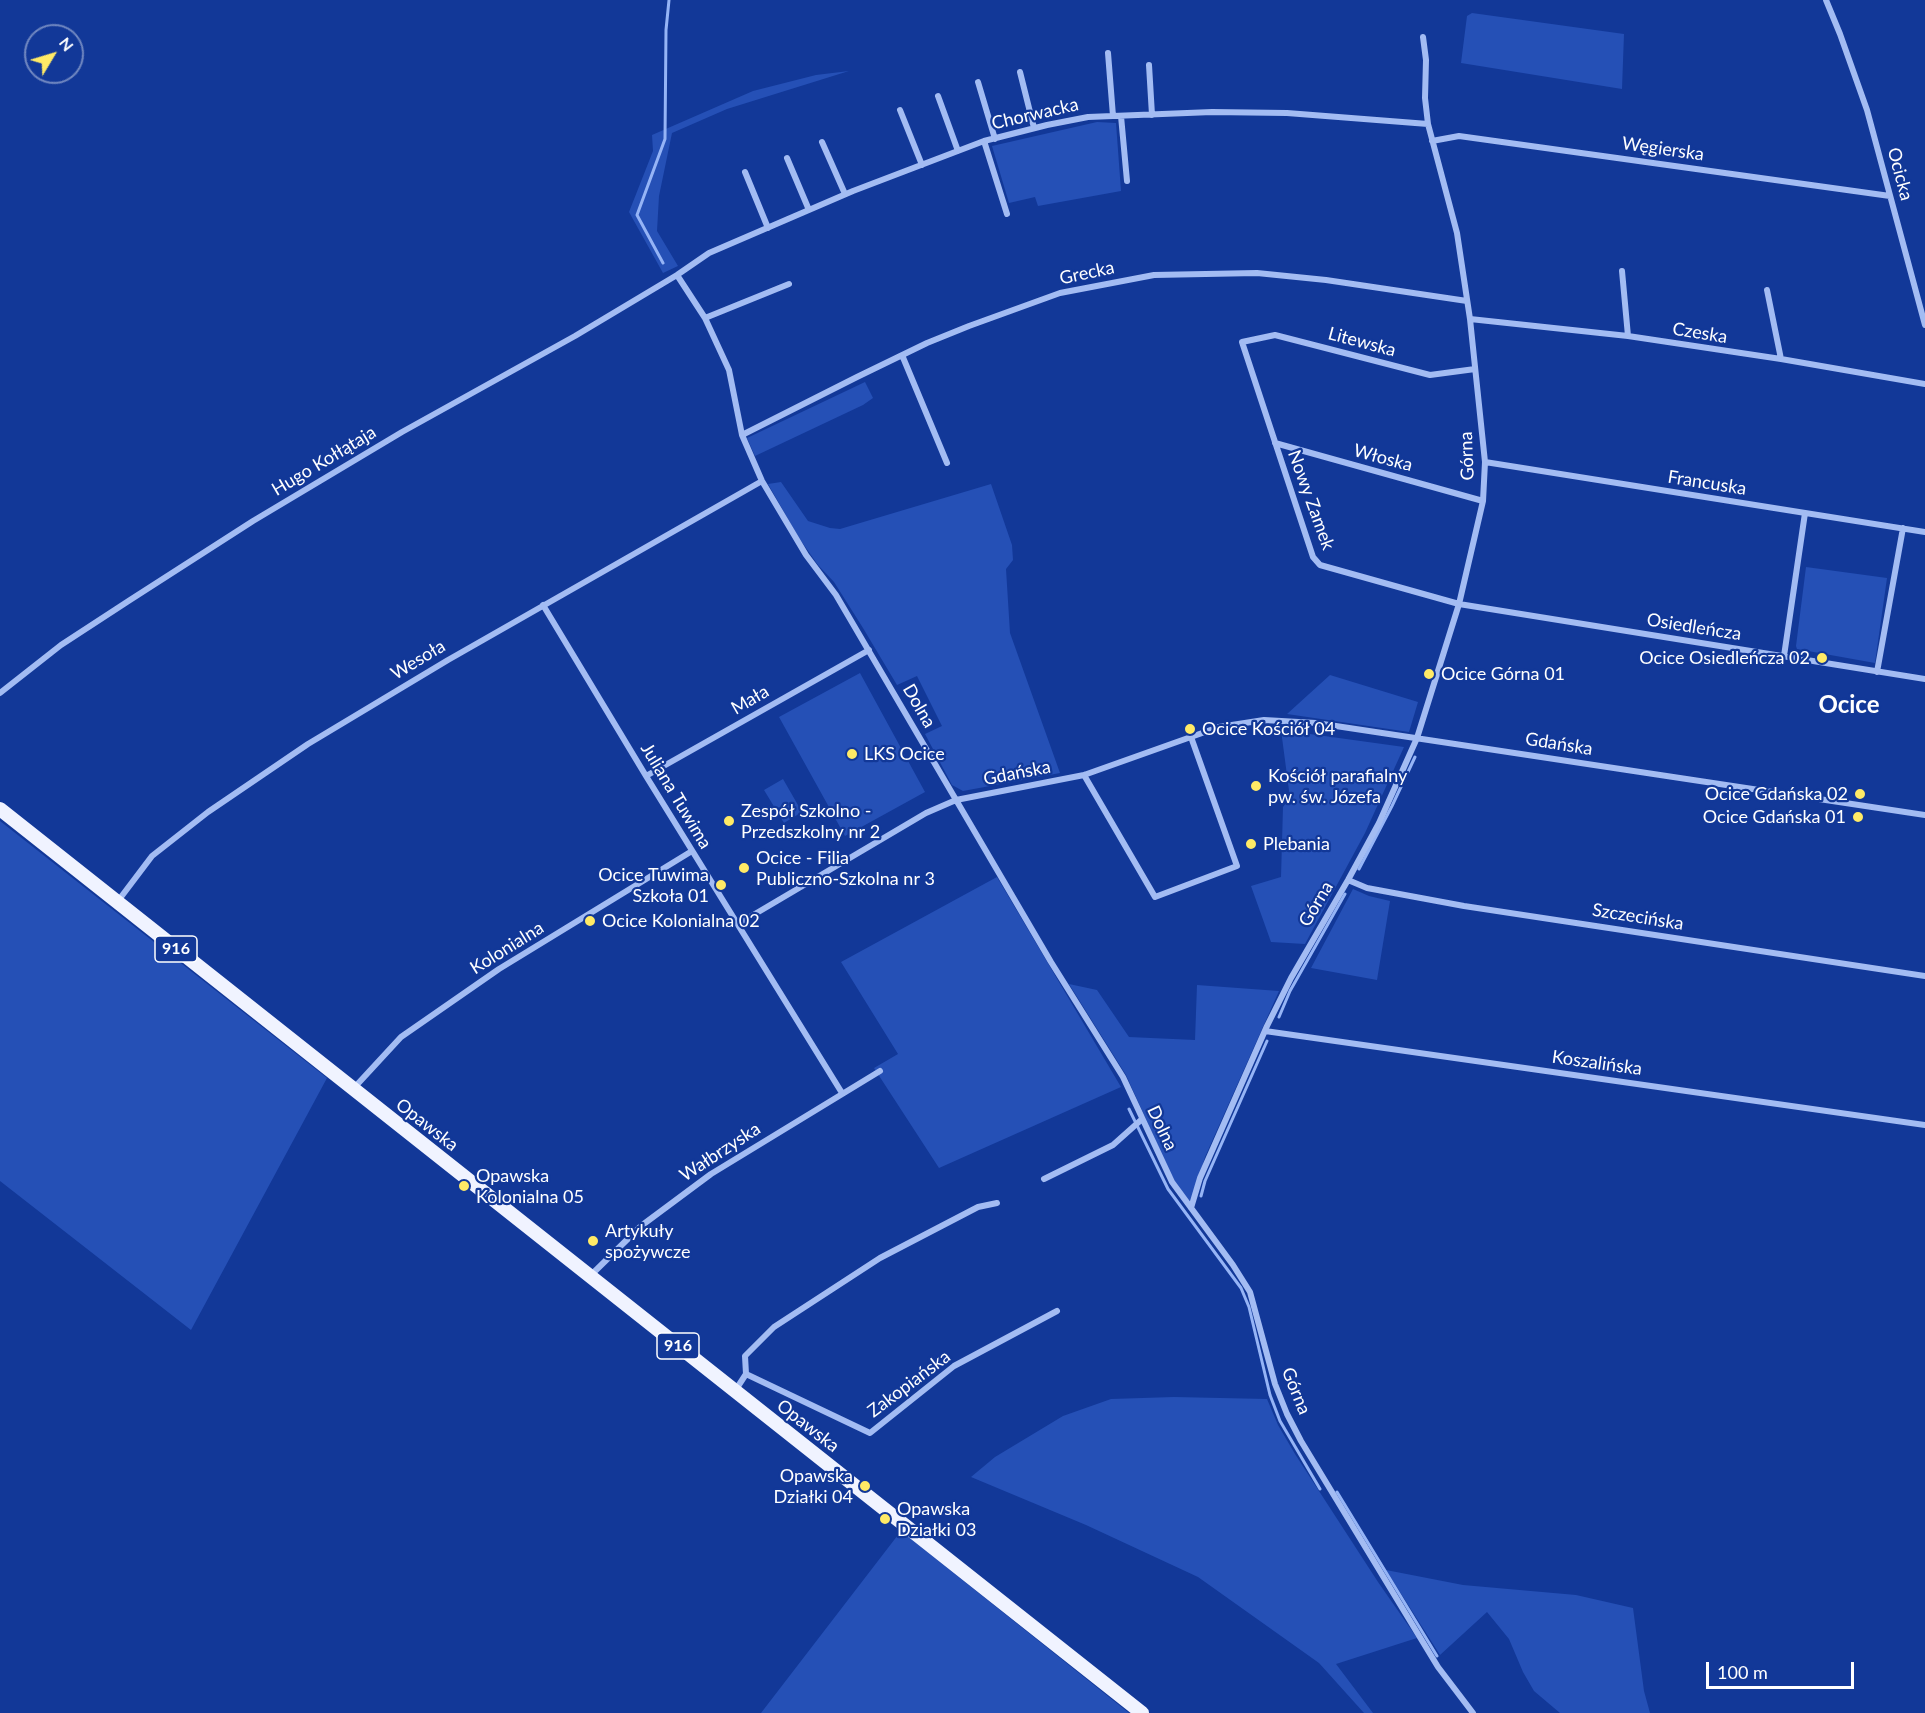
<!DOCTYPE html>
<meta charset="utf-8">
<style>
body{margin:0}
#map{position:relative;width:1925px;height:1713px;overflow:hidden;background:#123898;font-family:Lato,sans-serif}
canvas{display:block}
.north{position:absolute;left:24px;top:24px;width:60px;height:60px;box-sizing:border-box;background:#123898;border:2px solid #7188c1;border-radius:50%;rotate:52deg;font-size:16px;font-weight:700;line-height:24px;text-align:center;color:#fff}
.north::after{content:'';display:block;margin:auto;width:21px;height:27px;background:#ffea66;clip-path:polygon(50% 0,100% 100%,50% 72%,0 100%)}
.scale{position:absolute;left:1706px;top:1662px;width:148px;height:27px;box-sizing:border-box;border:3px solid #fff;border-top:0;padding-left:8px;font-size:18px;line-height:21px;white-space:nowrap;color:#fff;-webkit-text-stroke:4px #123898;paint-order:stroke}
</style>
<div id="map">
<canvas width="1925" height="1713"></canvas>
<div class="north">N</div>
<div class="scale">100 m</div>
</div>
<script>
const ctx = document.querySelector('canvas').getContext('2d');
ctx.lineJoin = 'round';
function paint(path, color) {
  ctx.fillStyle = color;
  ctx.fill(path, 'evenodd');
}
function shape(rows) {
  const path = new Path2D();
  for (const r of rows) {
    path.moveTo(r[0], r[1]);
    for (let i = 2; i < r.length; i += 2) path.lineTo(r[i], r[i + 1]);
  }
  return path;
}
function strokePath(path, color, width, dash) {
  ctx.strokeStyle = color;
  ctx.lineWidth = width;
  ctx.lineCap = dash ? 'butt' : 'round';
  ctx.setLineDash(dash || []);
  ctx.stroke(path);
}
function label(font, color, halo, rows, align = 'center') {
  ctx.font = font + ' Lato,sans-serif';
  ctx.lineWidth = 4.5;
  ctx.setLineDash([]);
  ctx.textBaseline = 'middle';
  ctx.strokeStyle = halo;
  ctx.fillStyle = color;
  for (const [text, x, y, turn = 0] of rows) {
    ctx.save();
    ctx.translate(x, y);
    ctx.rotate((+turn || 0) * Math.PI / 180);
    ctx.textAlign = isNaN(turn) ? turn : align;
    if (halo) ctx.strokeText(text, 0, 0);
    ctx.fillText(text, 0, 0);
    ctx.restore();
  }
}
paint(shape([
 [1472,13,1624,34,1622,89,1461,63,1467,16],
 [849,71,727,109,672,133,659,196,657,231,678,266,663,273,629,212,653,151,652,135,753,91,816,75],
 [1097,122,1116,123,1121,191,1038,206,1035,197,1009,203,992,146],
 [865,382,873,398,863,405,755,456,747,438],
 [781,482,808,521,830,528,840,529,991,484,1012,545,1013,560,1006,569,1010,633,1060,773,963,791,952,785,925,734,942,726,917,676,897,685,863,628,834,582,818,565,799,538,768,484],
 [1806,567,1887,578,1875,663,1797,649,1796,646],
 [860,673,925,792,845,836,779,717],
 [1330,675,1418,702,1409,732,1287,714],
 [1281,730,1404,747,1365,833,1305,944,1271,942,1251,886,1281,877,1283,807,1290,798],
 [783,779,802,812,784,823,764,790],
 [0,821,327,1078,191,1330,0,1181],
 [997,877,1121,1087,939,1168,874,1068,898,1054,841,962],
 [1353,889,1369,896,1390,901,1377,980,1311,968],
 [1069,984,1097,990,1129,1037,1195,1040,1197,985,1279,991,1205,1157,1191,1204,1174,1181,1126,1075],
 [1174,1397,1267,1399,1278,1425,1295,1454,1378,1582,1417,1638,1336,1664,1373,1713,1364,1713,1319,1663,1198,1577,1086,1525,971,1477,995,1457,1063,1416,1111,1399],
 [901,1531,1129,1713,761,1713],
 [1386,1570,1463,1585,1576,1595,1633,1608,1644,1691,1650,1713,1560,1713,1534,1691,1523,1672,1509,1639,1487,1612,1440,1655]
]), '#2550b6');
strokePath(shape([
 [663,263,637,215,665,139,666,30,669,0],
 [1359,869,1392,806,1415,757],
 [1279,1017,1290,991,1345,894],
 [1129,1109,1168,1189,1241,1288,1249,1307,1270,1395,1280,1421,1320,1489],
 [1201,1196,1205,1181,1267,1041],
 [1337,1492,1437,1656]
]), '#95b4f6', 3);
strokePath(shape([
 [1826,0,1840,34,1867,110,1925,325],
 [1108,53,1113,116],
 [1149,65,1152,115],
 [1020,72,1034,128],
 [978,82,995,139],
 [938,96,958,151],
 [900,110,922,165],
 [1121,116,1127,181],
 [984,141,1007,214],
 [1432,141,1459,136,1890,196],
 [822,142,845,194],
 [787,158,809,210],
 [745,172,768,228],
 [1622,271,1628,336],
 [677,275,705,318,729,370,742,435,762,481,806,555,836,595,1051,962,1123,1077,1172,1182,1233,1265,1250,1292,1275,1384,1287,1414,1301,1441,1438,1667,1473,1713],
 [1767,290,1781,359],
 [705,318,789,284],
 [1470,319,1628,336,1781,359,1925,384],
 [902,355,947,463],
 [1475,369,1430,375,1275,335,1242,342,1313,557,1320,565,1459,604,1925,679],
 [742,435,857,377,927,343,969,326,1060,293,1154,275,1257,273,1326,280,1467,301],
 [1275,443,1483,501],
 [1485,462,1925,532],
 [543,605,646,776,842,1093],
 [1784,656,1805,513],
 [1877,672,1903,528],
 [0,693,61,645,130,600,253,521,402,432,575,336,677,275,709,253,853,191,984,141,1047,125,1088,117,1212,112,1287,113,1428,124],
 [1084,775,1155,897,1237,866,1191,737],
 [646,776,869,650],
 [1348,880,1367,888,1464,906,1925,976],
 [118,901,152,856,208,812,308,744,448,660,762,481],
 [738,924,926,813,956,800,1084,775,1219,727,1264,720,1316,723,1925,815],
 [1265,1031,1925,1125],
 [353,1089,401,1037,499,969,692,851],
 [1044,1179,1113,1145,1141,1120],
 [1191,1208,1200,1178,1267,1026,1291,978,1348,880,1379,823,1417,738,1459,604,1483,501,1485,462,1470,319,1457,233,1428,124,1425,98,1426,60,1423,37],
 [590,1276,641,1226,711,1174,880,1071],
 [746,1374,870,1433,954,1366,1057,1311],
 [735,1391,746,1374,745,1356,774,1327,880,1258,978,1207,997,1203]
]), '#a3bcf3', 6);
strokePath(shape([
 [0,809,1142,1713]
]), '#f0f3ff', 14);
for (const [x, y, r, color] of [
 [1822,658,6,"#ffea66"],
 [1429,674,6,"#ffea66"],
 [1190,729,6,"#ffea66"],
 [852,754,6,"#ffea66"],
 [1256,786,6,"#ffea66"],
 [1860,794,6,"#ffea66"],
 [1858,817,6,"#ffea66"],
 [729,821,6,"#ffea66"],
 [1251,844,6,"#ffea66"],
 [744,868,6,"#ffea66"],
 [721,885,6,"#ffea66"],
 [590,921,6,"#ffea66"],
 [464,1186,6,"#ffea66"],
 [593,1241,6,"#ffea66"],
 [865,1486,6,"#ffea66"],
 [885,1519,6,"#ffea66"]
]) {
  const dot = new Path2D();
  dot.arc(x, y, r, 0, 2 * Math.PI);
  ctx.fillStyle = color;
  ctx.fill(dot);
  strokePath(dot, '#123898', 2);
}
for (const [x, y, w] of [
 [176,949,42],
 [678,1346,42]
]) {
  const box = new Path2D();
  box.roundRect(x - w / 2, y - 13, w, 26, 4.5);
  ctx.fillStyle = '#123898';
  ctx.fill(box);
  strokePath(box, '#fff', 1.5);
}
label('bold 16px', '#fff', null, [
 ["916",176,949],
 ["916",678,1346]
]);
label('18px', '#fff', '#123898', [
 ["Chorwacka",1035,114,-13],
 ["Węgierska",1663,149,8],
 ["Ocicka",1900,174,75],
 ["Grecka",1087,273,-12],
 ["Czeska",1700,333,9],
 ["Litewska",1362,342,15],
 ["Górna",1467,456,-92],
 ["Włoska",1383,458,15],
 ["Hugo Kołłątaja",324,461,-31],
 ["Francuska",1707,483,9],
 ["Nowy Zamek",1311,500,70],
 ["Osiedleńcza",1694,627,9],
 ["Wesoła",418,660,-31],
 ["Mała",750,700,-30],
 ["Dolna",919,706,60],
 ["Gdańska",1559,744,9],
 ["Gdańska",1017,773,-11],
 ["Juliana Tuwima",676,796,59],
 ["Górna",1316,904,-59],
 ["Szczecińska",1638,917,9],
 ["Kolonialna",507,948,-32],
 ["Koszalińska",1597,1063,8],
 ["Opawska",427,1125,38],
 ["Dolna",1162,1128,65],
 ["Wałbrzyska",720,1152,-33],
 ["Zakopiańska",909,1384,-37],
 ["Górna",1296,1391,68],
 ["Opawska",808,1426,38]
]);
label('18px', '#fff', '#123898', [
 ["Ocice Osiedleńcza 02",1810,658,"right"],
 ["Ocice Górna 01",1441,674],
 ["Ocice Kościół 04",1202,729],
 ["LKS Ocice",864,754],
 ["Kościół parafialny",1268,776],
 ["pw. św. Józefa",1268,797],
 ["Ocice Gdańska 02",1848,794,"right"],
 ["Zespół Szkolno -",741,811],
 ["Przedszkolny nr 2",741,832],
 ["Ocice Gdańska 01",1846,817,"right"],
 ["Plebania",1263,844],
 ["Ocice - Filia",756,858],
 ["Publiczno-Szkolna nr 3",756,879],
 ["Ocice Tuwima",709,875,"right"],
 ["Szkoła 01",709,896,"right"],
 ["Ocice Kolonialna 02",602,921],
 ["Opawska",476,1176],
 ["Kolonialna 05",476,1197],
 ["Artykuły",605,1231],
 ["spożywcze",605,1252],
 ["Opawska",853,1476,"right"],
 ["Działki 04",853,1497,"right"],
 ["Opawska",897,1509],
 ["Działki 03",897,1530]
], 'left');
label('bold 24px', '#fff', '#123898', [
 ["Ocice",1849,705]
]);
</script>
